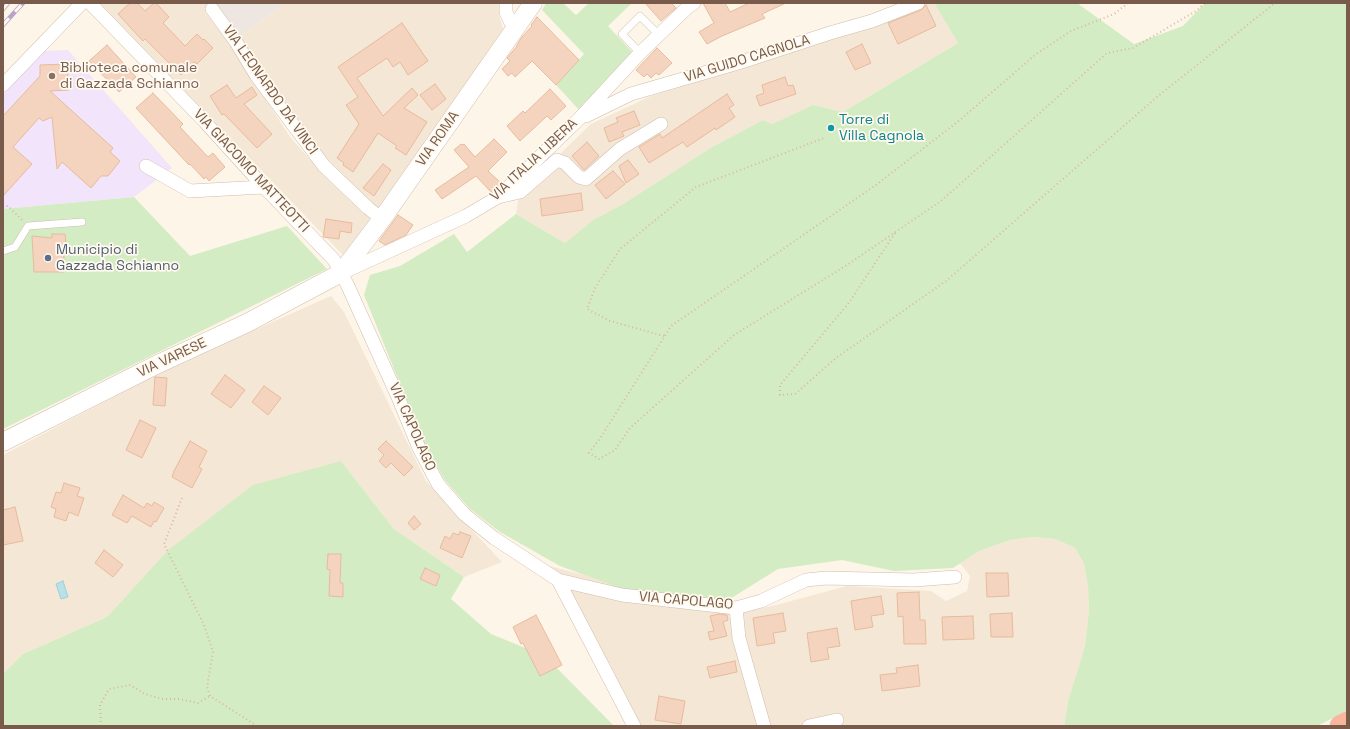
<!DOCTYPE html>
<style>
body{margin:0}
#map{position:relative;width:1350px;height:729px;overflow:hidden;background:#fdf5e7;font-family:"Space Grotesk",sans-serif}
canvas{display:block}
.frame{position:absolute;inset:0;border:4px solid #785b4a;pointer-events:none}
</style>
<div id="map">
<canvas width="1350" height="729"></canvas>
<div class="frame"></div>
</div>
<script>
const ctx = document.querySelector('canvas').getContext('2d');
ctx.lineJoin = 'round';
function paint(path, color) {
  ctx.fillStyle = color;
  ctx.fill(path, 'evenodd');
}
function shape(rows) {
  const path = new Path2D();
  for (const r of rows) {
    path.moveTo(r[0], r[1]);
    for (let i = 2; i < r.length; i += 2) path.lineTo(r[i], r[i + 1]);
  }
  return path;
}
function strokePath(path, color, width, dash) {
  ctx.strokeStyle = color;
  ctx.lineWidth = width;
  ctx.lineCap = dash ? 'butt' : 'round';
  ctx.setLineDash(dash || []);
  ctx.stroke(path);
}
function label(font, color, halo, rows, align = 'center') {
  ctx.font = font + ' "Space Grotesk",sans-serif';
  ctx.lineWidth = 3.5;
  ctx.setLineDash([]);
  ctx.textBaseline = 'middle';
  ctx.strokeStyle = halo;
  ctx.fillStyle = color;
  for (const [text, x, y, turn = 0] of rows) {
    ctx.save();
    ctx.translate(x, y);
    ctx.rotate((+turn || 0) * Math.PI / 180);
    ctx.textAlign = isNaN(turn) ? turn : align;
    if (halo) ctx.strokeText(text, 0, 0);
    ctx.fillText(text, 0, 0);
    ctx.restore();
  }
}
paint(shape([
 [100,3,211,3,212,5,205,12,222,34,245,67,290,137,328,180,370,219,343,255],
 [286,3,499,3,499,15,503,29,379,211,311,142,236,39],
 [924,3,934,3,958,43,843,112,813,105,772,124,763,120,712,147,623,204,593,220,565,243,516,214,518,201,565,149,591,124,651,96,731,71],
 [331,296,344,312,426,481,502,562,464,577,394,529,341,461,167,551,107,617,23,654,3,674,3,455,169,368],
 [1033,537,1055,539,1075,548,1084,564,1088,587,1089,610,1085,646,1068,701,1064,726,638,726,611,666,549,566,724,610,742,613,780,604,847,586,931,591,946,601,967,591,970,576,960,563,979,551,1010,540]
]), '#f5e7d5');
paint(shape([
 [211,3,286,3,236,39]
]), '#eee7e1');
paint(shape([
 [68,50,172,168,134,197,3,209,3,95,40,51]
]), '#f2e4fa');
paint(shape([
 [546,3,563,3,576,15,589,3,632,3,608,26,633,53,581,112,556,85,584,54,542,10],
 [934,3,1077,3,1134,44,1183,26,1205,3,1347,3,1347,711,1317,726,1064,726,1068,701,1085,646,1089,610,1088,587,1084,564,1075,548,1055,539,1033,537,1010,540,979,551,953,568,894,571,842,560,778,569,725,602,623,589,560,566,500,532,469,508,444,479,424,443,364,295,370,275,400,266,454,234,467,252,516,214,565,243,593,220,623,204,712,147,763,120,772,124,813,105,843,112,958,43],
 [134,197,190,256,287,226,327,269,3,429,3,209],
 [341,461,394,529,464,577,451,599,491,634,545,656,614,726,4,726,3,723,3,674,23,654,107,617,167,551,253,485]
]), '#d4ecc4');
const water = shape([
 [63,581,68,597,61,599,56,584,63,581]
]);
paint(water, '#bae0e8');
strokePath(water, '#a0d0da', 1);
const building = shape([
 [130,3,137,3,145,11,154,3,156,3,169,17,163,23,185,46,197,34,203,40,204,39,213,48,197,64,194,62,181,75,145,39,143,41,118,14,130,3],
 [645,3,671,3,676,8,661,21,645,3],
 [703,3,725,3,730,12,749,3,786,3,762,14,765,18,722,36,707,44,699,32,714,23,703,3],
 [926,5,936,26,898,44,888,23,921,10,926,5],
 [537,17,579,60,556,85,532,61,515,77,512,73,508,76,502,69,510,61,507,58,517,46,517,45,522,37,532,26,531,25,537,17],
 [402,23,428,61,408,75,400,62,393,67,387,58,357,78,383,116,412,88,418,95,404,108,427,122,406,155,395,148,397,146,378,133,353,172,343,165,344,163,337,158,359,124,346,105,358,97,338,67,402,23],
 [862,44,871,63,855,70,846,52,862,44],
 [107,45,136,77,119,92,89,61,107,45],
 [657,48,672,63,659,75,656,73,651,78,647,74,644,77,636,70,657,48],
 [67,64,69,90,50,91,113,148,110,152,120,161,108,176,101,176,91,188,62,162,57,169,52,117,43,121,39,118,13,147,32,164,3,196,3,116,40,76,40,65,67,64],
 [785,77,788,86,793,85,796,94,760,106,756,96,764,93,762,85,785,77],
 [435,84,446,99,432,110,420,95,435,84],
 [227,85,236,98,252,87,257,95,244,104,272,134,257,148,224,114,222,115,210,96,227,85],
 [550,89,566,106,551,120,547,116,520,141,507,126,523,111,525,113,550,89],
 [153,93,183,124,180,127,208,157,213,153,225,167,209,181,206,177,204,179,190,164,189,165,136,108,153,93],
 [727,94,734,105,729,108,735,117,716,130,715,128,687,147,683,142,649,163,639,147,660,134,662,138,727,94],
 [634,111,640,125,622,132,624,136,609,142,604,128,618,122,616,118,634,111],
 [494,139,507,152,488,171,501,183,491,192,476,176,442,199,435,190,469,167,454,150,461,144,463,145,464,144,475,157,494,139],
 [587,142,599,156,584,170,572,156,587,142],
 [628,160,639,174,626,183,619,166,628,160],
 [383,164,391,170,374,196,363,188,383,164],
 [613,171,625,184,606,199,595,185,613,171],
 [581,193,583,210,542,216,540,199,581,193],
 [398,215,413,225,406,235,385,245,379,241,398,215],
 [326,219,352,223,351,233,340,231,339,239,323,237,326,219],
 [52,234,65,234,67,253,64,253,64,272,34,272,32,236,52,238,52,234],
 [225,375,245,390,231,408,211,394,225,375],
 [155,377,167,378,165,406,153,405,155,377],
 [264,386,281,398,268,415,252,402,264,386],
 [140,420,156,428,142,458,126,450,140,420],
 [190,441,207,451,199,467,202,469,192,488,172,477,174,471,190,441],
 [386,441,413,467,404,476,391,463,386,468,379,461,384,455,378,449,386,441],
 [64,483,80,488,77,496,84,498,78,516,69,512,66,521,54,517,56,509,51,507,56,492,61,493,64,483],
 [123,495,144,508,147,503,152,506,154,502,164,508,156,522,154,521,151,527,132,516,127,523,112,515,123,495],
 [15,507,23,541,3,545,3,510,15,507],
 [414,516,421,524,414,530,408,523,414,516],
 [460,532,471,536,462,558,440,548,445,536,450,539,453,533,459,535,460,532],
 [104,550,123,565,113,577,95,563,104,550],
 [328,554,341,554,340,583,343,583,343,597,329,596,330,570,327,569,328,554],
 [425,568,440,575,436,586,420,579,425,568],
 [986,573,1008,573,1009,596,987,597,986,573],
 [919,592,920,620,925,620,926,644,904,644,903,616,898,617,897,593,919,592],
 [881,596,884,614,871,616,873,627,855,630,851,601,881,596],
 [783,613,786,631,773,633,775,643,757,646,753,618,783,613],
 [1012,613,1013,637,991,637,990,614,1012,613],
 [719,614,727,615,728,620,723,622,727,636,710,640,708,632,714,631,710,616,719,614],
 [536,615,562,665,540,676,523,643,521,644,513,627,536,615],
 [973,616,974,639,943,640,942,617,973,616],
 [837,628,840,646,827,648,829,659,811,662,807,633,837,628],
 [735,661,737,672,710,678,707,667,735,661],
 [918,665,920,686,882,691,880,675,897,673,896,668,918,665],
 [659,696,685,701,681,724,655,720,659,696]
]);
paint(building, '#f4d4be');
strokePath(building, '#e7bb9d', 1);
const lane = shape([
 [640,53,622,34,640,16,659,35],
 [3,251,15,247,28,226,82,222]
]);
const street = shape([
 [90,3,205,122,264,187,334,260,347,284,398,397,419,448,438,484,464,514,494,538,558,580,622,595,736,608,761,601,806,580,826,578,914,580,955,577],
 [506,3,506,12,510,21,515,26],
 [212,9,236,42,256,75,324,166,368,208,382,219],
 [3,85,82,3],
 [586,116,631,94,738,63,830,33,872,21,918,3],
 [146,166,190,191,264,187],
 [498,197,520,192,557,160,565,163,579,177,586,179,620,149,661,124],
 [344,272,466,216,498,197,579,119,640,53,688,7,694,3],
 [558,580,634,726],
 [736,608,739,638,764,726],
 [809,726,837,720]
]);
const secondary = shape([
 [3,442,158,364,247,323,341,273,382,219,533,3]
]);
const highway = shape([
 [1341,726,1347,723]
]);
strokePath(lane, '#d0bdac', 8);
strokePath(street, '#d0bdac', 14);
strokePath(secondary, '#d5bfac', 19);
strokePath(highway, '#dcd4d0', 23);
strokePath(shape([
 [1128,3,1114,14,1071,31,1035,55,960,120,876,185,671,326,601,437,589,453,599,459,615,450,630,428,734,335,847,265,941,201,1107,53,1133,48,1196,11,1205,3],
 [3,204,9,207,23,221],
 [895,233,848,304,780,385,780,395,795,394,836,358,946,281,1157,97,1275,3],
 [664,336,610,321,587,309,595,288,620,249,696,187,824,138],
 [182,498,164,544,204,625,213,652,207,687,210,696,257,726],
 [101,726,100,705,109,689,130,685,145,694,162,699,179,699,198,703,210,696]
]), '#d9b7a0', 2, [1, 3]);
strokePath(lane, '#fff', 7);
strokePath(street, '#fff', 13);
strokePath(secondary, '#fff', 18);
strokePath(highway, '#f9b69c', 22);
const rail = shape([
 [3,9,8,3],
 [3,25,23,3]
]);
strokePath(rail, '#b8a4c8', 4.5);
strokePath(rail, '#fff9ee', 3, [9]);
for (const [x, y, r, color] of [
 [52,76,4,"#8d6e63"],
 [831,128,4,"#0f9aa8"],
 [48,258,4,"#5c6f8a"]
]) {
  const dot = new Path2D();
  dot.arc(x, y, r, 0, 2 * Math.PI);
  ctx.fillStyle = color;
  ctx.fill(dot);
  strokePath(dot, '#fff9ee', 1.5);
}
label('14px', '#785b4a', '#fff9ee', [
 ["VIA GUIDO CAGNOLA",747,59,-17],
 ["VIA LEONARDO DA VINCI",270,90,55],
 ["VIA ROMA",438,139,-55],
 ["VIA ITALIA LIBERA",534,160,-43],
 ["VIA GIACOMO MATTEOTTI",251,171,47],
 ["VIA VARESE",172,358,-25],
 ["VIA CAPOLAGO",412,427,66],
 ["VIA CAPOLAGO",686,601,5]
]);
label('14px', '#785e54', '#fff9ee', [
 ["Biblioteca comunale",60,68],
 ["di Gazzada Schianno",60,84]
], 'left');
label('14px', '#0d838f', '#fff9ee', [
 ["Torre di",839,120],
 ["Villa Cagnola",839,136]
], 'left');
label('14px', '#4e5e75', '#fff9ee', [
 ["Municipio di",56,250],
 ["Gazzada Schianno",56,266]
], 'left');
</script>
